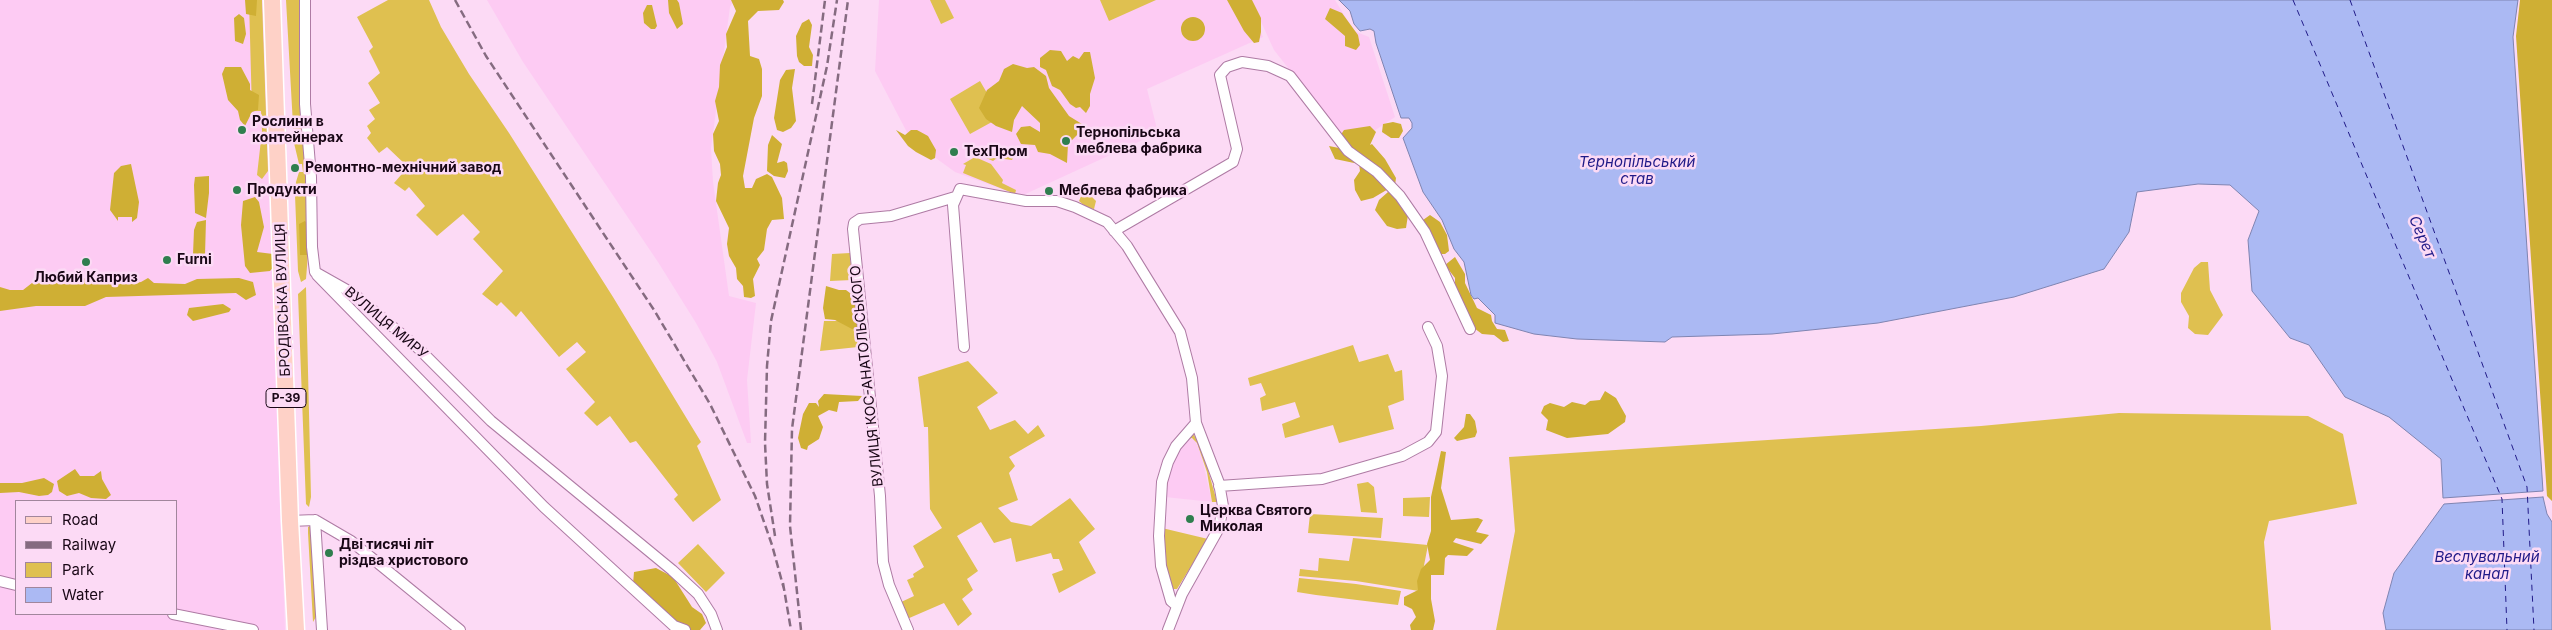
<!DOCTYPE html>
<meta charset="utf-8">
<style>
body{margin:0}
#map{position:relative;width:2552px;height:630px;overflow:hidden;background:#fcdaf5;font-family:Inter,sans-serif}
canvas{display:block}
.legend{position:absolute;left:15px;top:500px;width:162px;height:115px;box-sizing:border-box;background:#fcdaf5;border:1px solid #a1869c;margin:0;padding:6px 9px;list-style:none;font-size:15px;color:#190716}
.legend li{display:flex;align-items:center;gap:10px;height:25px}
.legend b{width:25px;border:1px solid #a1869c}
</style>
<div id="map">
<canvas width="2552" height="630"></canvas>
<ul class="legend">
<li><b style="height:6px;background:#fed1c7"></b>Road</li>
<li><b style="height:6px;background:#856b80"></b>Railway</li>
<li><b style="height:14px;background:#dfc050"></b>Park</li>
<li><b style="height:14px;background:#abb9f3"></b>Water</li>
</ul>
</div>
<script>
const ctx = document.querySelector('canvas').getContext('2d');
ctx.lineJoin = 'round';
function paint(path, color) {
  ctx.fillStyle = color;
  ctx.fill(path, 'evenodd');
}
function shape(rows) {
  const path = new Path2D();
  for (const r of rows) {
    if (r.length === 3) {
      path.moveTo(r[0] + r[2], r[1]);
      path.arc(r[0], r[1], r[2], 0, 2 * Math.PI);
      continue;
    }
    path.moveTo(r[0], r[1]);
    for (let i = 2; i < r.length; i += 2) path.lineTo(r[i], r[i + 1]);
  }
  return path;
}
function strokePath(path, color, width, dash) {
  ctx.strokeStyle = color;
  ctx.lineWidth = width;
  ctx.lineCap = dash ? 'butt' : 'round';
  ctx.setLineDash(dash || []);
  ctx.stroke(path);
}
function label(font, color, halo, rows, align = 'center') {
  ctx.font = font + ' Inter,sans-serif';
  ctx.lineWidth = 5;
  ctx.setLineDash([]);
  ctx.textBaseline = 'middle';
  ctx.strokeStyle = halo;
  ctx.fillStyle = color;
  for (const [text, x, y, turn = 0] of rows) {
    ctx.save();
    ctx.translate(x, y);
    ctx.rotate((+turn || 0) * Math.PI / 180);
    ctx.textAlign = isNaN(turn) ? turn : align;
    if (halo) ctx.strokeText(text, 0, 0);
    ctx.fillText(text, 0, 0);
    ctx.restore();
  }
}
paint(shape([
 [0,0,264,0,285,630,0,630],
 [16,501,176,501,176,614,16,614],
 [487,0,734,0,730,7,711,148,713,182,729,296,756,303,747,380,751,443,747,443,717,362,696,323,658,262,523,62],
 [879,0,1246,0,1263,37,1147,89,1158,133,1021,196,955,172,911,140,875,71],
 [1251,0,1335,0,1354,31,1369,37,1395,117,1350,147,1274,50],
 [1188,438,1195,440,1201,454,1212,502,1165,497,1171,465,1181,444]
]), '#fdcbf3');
paint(shape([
 [249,0,262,0,268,171,262,179,257,175,262,131,261,111,252,111],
 [286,0,300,0,300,110,307,171,308,254,306,279,301,282,298,271,295,195,296,182,299,172,303,172,302,164,299,164,294,143],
 [388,0,429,0,441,27,469,74,509,133,613,297,701,442,697,446,721,500,693,522,674,499,678,495,636,441,630,443,610,416,597,426,584,413,595,402,566,369,586,352,577,342,559,357,521,311,516,317,501,302,497,306,482,294,503,271,473,239,480,232,463,214,437,236,416,215,425,206,409,187,405,191,394,183,408,167,387,147,379,153,367,138,371,133,367,126,375,119,369,110,380,103,368,83,380,73,369,51,373,47,357,17],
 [930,0,945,0,954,18,941,24],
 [1100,0,1156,0,1109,21],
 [980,81,1001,117,970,134,950,99],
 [994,147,1014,156,1012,160,997,158,993,161,979,155],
 [975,157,991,164,1003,180,1002,183,1016,190,1015,194,963,173,966,165,963,164],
 [1088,193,1096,201,1094,209,1087,208,1079,201,1082,194],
 [850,253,852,280,830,281,832,254],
 [2201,262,2208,262,2210,290,2223,315,2208,335,2195,334,2188,328,2189,316,2181,302,2181,293,2194,268],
 [306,287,311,497,309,507,306,504,298,294],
 [824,321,855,321,858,347,820,351],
 [1353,345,1359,362,1388,354,1395,372,1402,370,1404,400,1388,406,1394,429,1339,443,1333,425,1285,438,1282,424,1300,417,1295,402,1262,411,1260,398,1266,395,1261,383,1250,386,1248,378],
 [968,361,998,393,977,407,990,430,1015,420,1028,434,1038,425,1045,436,1009,457,1015,466,1009,473,1018,500,998,508,1011,522,1031,526,1070,498,1095,529,1079,542,1096,573,1059,593,1052,574,1063,570,1059,559,1053,559,1051,553,1016,562,1011,538,994,543,981,522,957,536,978,571,967,579,973,590,962,599,972,614,958,626,944,603,907,619,899,603,914,596,907,580,914,577,913,574,924,567,913,546,942,528,930,509,928,427,924,427,918,377],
 [2119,413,2308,416,2343,434,2357,504,2269,521,2264,542,2271,630,1496,630,1515,531,1509,457,1981,426],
 [1194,435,1203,452,1217,502,1212,502,1207,472,1197,443,1192,438,1184,440,1181,444,1171,465,1165,497,1163,497,1165,479,1173,456,1186,436],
 [1368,482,1374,487,1377,513,1361,512,1357,484],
 [1430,497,1429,517,1403,516,1403,498],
 [1310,514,1383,518,1381,538,1308,533],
 [311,525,317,615,313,622,308,533,308,527],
 [1162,528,1208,539,1177,589,1170,589,1168,586],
 [1353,538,1428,545,1419,591,1356,581,1299,576,1300,569,1318,571,1319,558,1349,561],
 [698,544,725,573,706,592,678,563],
 [1299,578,1356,584,1401,591,1398,605,1316,595,1297,592]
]), '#dfc050');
paint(shape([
 [245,0,257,0,256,16,246,14],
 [668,0,677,0,679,3,683,24,677,29,669,13],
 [731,0,783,0,784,2,779,10,758,11,748,21,750,56,759,59,762,69,762,96,754,118,743,176,745,188,752,188,756,179,767,174,772,177,782,198,784,219,772,220,767,229,764,250,757,259,760,265,753,279,755,296,751,298,744,297,743,286,737,279,736,268,729,256,727,244,729,228,716,201,718,183,721,175,720,164,714,151,713,134,719,121,715,101,719,87,720,65,727,47,726,34,736,11],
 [1227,0,1252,0,1261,18,1261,32,1259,42,1254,43,1244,31],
 [2520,0,2552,0,2552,501,2547,496,2516,36],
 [647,5,652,5,657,26,655,29,651,29,644,23,643,13],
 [1330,8,1342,13,1358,35,1360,45,1356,50,1345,46,1345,36,1325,19],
 [239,14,244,18,246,34,243,44,235,41,234,18],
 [1193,29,12],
 [809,19,812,25,809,47,813,55,812,66,804,66,799,62,797,56,796,36,802,23],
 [1050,50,1061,51,1067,61,1073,56,1079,59,1084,52,1090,52,1095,78,1090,94,1090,106,1086,113,1080,107,1076,108,1070,104,1060,90,1052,86,1046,70,1040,67,1040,58],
 [1013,64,1027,68,1034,67,1046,76,1049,88,1069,116,1090,129,1085,135,1078,134,1068,144,1067,163,1050,154,1038,152,1035,145,1021,144,1016,134,1021,127,1030,126,1040,132,1040,123,1022,106,1014,120,1012,132,996,126,986,119,979,108,987,90,999,81,1004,69],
 [225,67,241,67,250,84,250,90,259,95,258,110,252,112,245,126,240,120,238,111,228,100,222,74],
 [795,69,792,88,796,121,791,128,783,132,777,130,774,118,780,80,786,70],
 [1393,122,1401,124,1403,131,1399,138,1391,138,1382,132,1383,124],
 [1370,126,1376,132,1370,145,1372,144,1385,159,1396,178,1395,185,1373,198,1361,201,1355,190,1354,180,1360,171,1359,164,1335,159,1329,146,1344,149,1340,136,1344,130],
 [896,130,905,135,911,130,917,130,928,136,936,150,935,158,931,160,916,152,908,146],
 [772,135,782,144,777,163,784,161,787,163,788,171,785,178,774,176,767,171,768,145],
 [131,164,139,202,137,218,132,222,132,217,118,217,118,221,110,210,114,173,121,166],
 [209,176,209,193,206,218,195,213,194,185,195,177],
 [1388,192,1394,195,1408,215,1406,228,1397,229,1387,226,1375,210,1379,200],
 [255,197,259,202,264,227,257,252,273,254,276,264,270,271,250,273,245,266,241,225,243,201],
 [1430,215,1440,222,1447,235,1449,251,1445,254,1440,254,1439,249,1426,232,1423,220],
 [206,220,205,255,208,259,198,263,193,254,194,230,197,222],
 [305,221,309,226,309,251,307,255,300,255,299,224],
 [1455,257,1465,274,1465,283,1477,308,1491,315,1492,321,1497,329,1505,330,1509,341,1503,342,1494,335,1482,334,1474,328,1455,291,1455,278,1445,265],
 [88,278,127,284,141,282,148,278,154,283,185,284,197,279,239,278,253,282,256,295,246,300,236,293,106,297,85,306,36,306,0,311,0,287,10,290,23,290,32,283],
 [826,286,839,290,846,290,854,296,859,330,852,329,835,320,825,319,823,308],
 [223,304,231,309,229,312,193,321,187,315,189,308],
 [1605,391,1616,398,1626,416,1625,422,1608,434,1567,438,1546,430,1548,420,1541,413,1544,406,1550,403,1564,407,1572,402,1585,405,1590,401,1600,400],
 [824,394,862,396,858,401,839,402,837,412,829,410,818,416,823,427,819,439,808,446,807,450,801,448,798,438,803,414,809,403,816,403,819,407,818,401],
 [1466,414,1470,414,1475,421,1477,432,1475,437,1457,441,1454,438,1464,427],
 [1441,451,1446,452,1441,488,1451,520,1478,518,1483,520,1476,532,1489,535,1481,544,1456,538,1453,542,1474,549,1467,556,1448,555,1445,558,1444,575,1431,575,1431,599,1435,621,1433,630,1411,630,1410,625,1416,617,1412,609,1404,605,1404,597,1418,590,1417,581,1421,569,1430,560,1427,544,1431,531,1431,497],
 [75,469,80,476,94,476,101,471,102,479,111,495,106,499,91,498,79,493,67,496,59,491,57,481],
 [44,478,54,484,52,492,48,495,39,496,19,492,0,493,0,483,22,483],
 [656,568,673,577,692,607,702,614,706,623,700,630,690,630,683,624,665,616,633,584,634,572]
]), '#cfaf34');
const water = shape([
 [1339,0,2518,0,2513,37,2543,491,2443,498,2441,459,2389,417,2345,397,2309,345,2290,338,2252,291,2248,240,2259,211,2230,185,2198,184,2137,192,2129,232,2104,269,2014,297,1878,323,1772,334,1672,337,1665,342,1577,339,1534,334,1495,323,1495,315,1478,298,1474,299,1471,295,1464,262,1454,249,1442,220,1423,192,1403,138,1412,128,1412,123,1409,118,1401,118,1376,43,1374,31,1370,29,1360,31,1354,24,1350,11,1339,0],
 [2543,497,2547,514,2552,522,2552,630,2386,630,2383,613,2394,573,2444,504,2543,497]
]);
paint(water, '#abb9f3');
strokePath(water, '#7f84b1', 1);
strokePath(shape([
 [2293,0,2502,499,2507,630],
 [2350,0,2527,487,2534,630]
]), '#211b88', 1, [6, 5]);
const street = shape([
 [305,0,305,104,311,177,312,247,315,272],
 [1114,231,1233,162,1237,149,1220,75,1227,67,1242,62,1268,66,1290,76,1348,151,1377,172,1400,196,1425,232,1470,329],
 [315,272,354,294,419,349,491,421,672,570,698,594,711,614,717,630],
 [317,275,544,507,674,626,685,630],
 [964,347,953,205,960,189,1026,201,1057,201,1075,207,1107,222,1127,246,1180,332,1192,378,1196,423,1219,483,1223,506,1219,528,1182,594,1168,630],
 [1219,486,1322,479,1402,456,1428,442,1436,432,1442,376,1437,346,1428,327],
 [315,520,351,541,460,630],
 [315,520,322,630],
 [290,521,315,520],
 [0,581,16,585],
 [1177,606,1171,601,1161,566,1159,536,1162,482,1168,462,1176,446,1196,423],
 [173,614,253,630],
 [908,630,889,585,883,562,880,496,853,229,854,223,860,219,891,216,955,197]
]);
const primary = shape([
 [272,0,290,521,296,630]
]);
strokePath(street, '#ae7ba4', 12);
strokePath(primary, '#fff', 19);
strokePath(street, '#fff', 10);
strokePath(primary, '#fed1c7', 16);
strokePath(shape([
 [455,0,486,56,654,310,710,404,755,496,772,545,784,589],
 [812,104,825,0],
 [775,536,767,484,765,443,767,366,771,321,827,66,837,0],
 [783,583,791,630],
 [801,630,790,526,792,429,848,0]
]), '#856b80', 2.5, [8, 4]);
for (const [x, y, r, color] of [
 [242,130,5,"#2f7e4e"],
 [1066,141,5,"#2f7e4e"],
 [954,152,5,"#2f7e4e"],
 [295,168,5,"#2f7e4e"],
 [237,190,5,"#2f7e4e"],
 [1049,191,5,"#2f7e4e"],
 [167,260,5,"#2f7e4e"],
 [86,262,5,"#2f7e4e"],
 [1190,519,5,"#2f7e4e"],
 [329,553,5,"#2f7e4e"]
]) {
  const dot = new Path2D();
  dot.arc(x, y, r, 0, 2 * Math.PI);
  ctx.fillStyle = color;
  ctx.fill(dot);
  strokePath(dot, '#fcdaf5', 2);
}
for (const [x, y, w] of [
 [286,398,40]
]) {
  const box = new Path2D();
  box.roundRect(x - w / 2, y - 9.5, w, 19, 4);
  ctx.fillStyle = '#fcdaf5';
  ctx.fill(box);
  strokePath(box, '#190716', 1);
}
label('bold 12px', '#190716', null, [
 ["Р-39",286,398]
]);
label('bold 14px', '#190716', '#fcdaf5', [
 ["Рослини в",252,122],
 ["контейнерах",252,138],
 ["Тернопільська",1076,133],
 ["меблева фабрика",1076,149],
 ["ТехПром",964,152],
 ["Ремонтно-мехнічний завод",305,168],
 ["Продукти",247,190],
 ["Меблева фабрика",1059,191],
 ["Furni",177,260],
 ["Любий Каприз",86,278,"center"],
 ["Церква Святого",1200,511],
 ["Миколая",1200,527],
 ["Дві тисячі літ",339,545],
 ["різдва христового",339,561]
], 'left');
label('14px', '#190716', '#fcdaf5', [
 ["БРОДІВСЬКА ВУЛИЦЯ",283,300,-92],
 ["ВУЛИЦЯ МИРУ",386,323,40],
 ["ВУЛИЦЯ КОС-АНАТОЛЬСЬКОГО",867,376,-96]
]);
label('italic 15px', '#211b88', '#fcdaf5', [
 ["Тернопільський",1637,162],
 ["став",1637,179],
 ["Серет",2422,237,66],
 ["Веслувальний",2487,557],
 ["канал",2487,574]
]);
</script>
